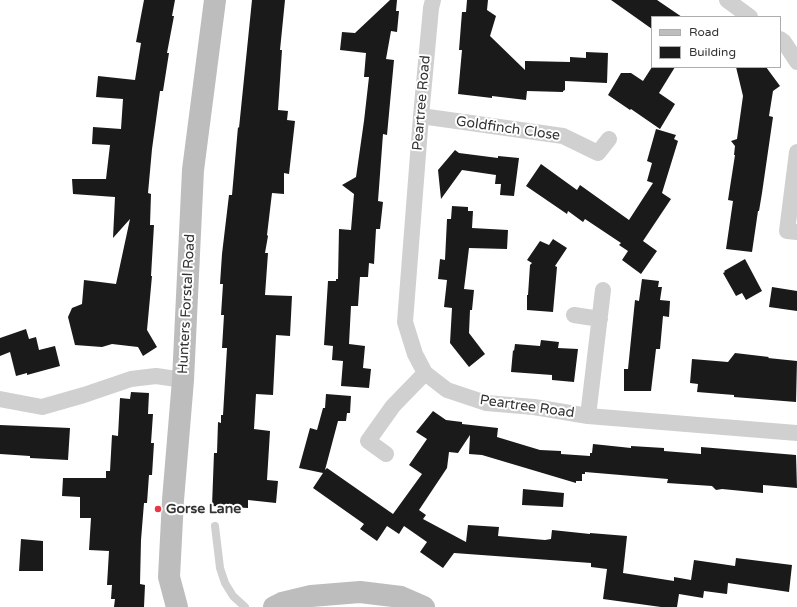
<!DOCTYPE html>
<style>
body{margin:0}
#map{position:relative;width:797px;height:607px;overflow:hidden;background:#fff;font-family:"Varela Round",sans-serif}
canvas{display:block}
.legend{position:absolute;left:651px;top:16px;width:130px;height:52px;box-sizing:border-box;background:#fff;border:1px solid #adadad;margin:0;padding:5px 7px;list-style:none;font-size:12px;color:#333}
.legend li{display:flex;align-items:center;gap:8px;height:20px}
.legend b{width:20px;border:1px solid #adadad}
</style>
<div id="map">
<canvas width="797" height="607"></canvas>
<ul class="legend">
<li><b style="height:5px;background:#bdbdbd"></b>Road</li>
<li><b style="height:11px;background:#1a1a1a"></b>Building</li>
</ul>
</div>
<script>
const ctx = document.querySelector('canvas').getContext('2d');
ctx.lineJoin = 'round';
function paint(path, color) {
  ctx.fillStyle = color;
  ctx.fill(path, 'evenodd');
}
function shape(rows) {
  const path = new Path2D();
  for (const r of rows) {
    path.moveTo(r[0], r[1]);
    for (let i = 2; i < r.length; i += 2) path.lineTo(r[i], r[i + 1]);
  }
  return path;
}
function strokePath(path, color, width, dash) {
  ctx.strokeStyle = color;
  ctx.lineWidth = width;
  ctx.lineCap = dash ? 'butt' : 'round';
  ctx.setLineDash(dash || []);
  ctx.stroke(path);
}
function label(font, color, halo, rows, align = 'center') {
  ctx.font = font + ' "Varela Round",sans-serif';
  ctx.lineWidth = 4;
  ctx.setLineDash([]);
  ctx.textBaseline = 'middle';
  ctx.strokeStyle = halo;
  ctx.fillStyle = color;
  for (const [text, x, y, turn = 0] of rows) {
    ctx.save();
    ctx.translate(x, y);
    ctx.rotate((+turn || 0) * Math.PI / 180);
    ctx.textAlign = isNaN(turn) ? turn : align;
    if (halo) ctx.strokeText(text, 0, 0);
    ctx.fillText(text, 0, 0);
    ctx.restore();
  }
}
paint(shape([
 [144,0,175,0,172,16,174,16,167,53,169,53,163,91,160,91,152,149,148,193,151,194,150,225,154,225,151,276,152,276,147,330,157,347,143,356,138,347,112,344,102,347,75,345,68,317,72,308,82,304,84,280,116,284,130,219,113,238,115,197,73,194,72,179,106,179,110,145,92,144,93,127,121,129,123,99,96,97,98,76,135,80,141,43,136,42],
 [252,0,285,0,280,50,282,50,278,110,288,111,287,120,295,121,289,174,284,173,284,194,272,193,267,235,268,236,265,253,268,253,265,295,292,296,290,336,276,335,273,395,256,394,254,429,270,431,267,480,278,481,276,503,248,500,248,508,212,506,214,453,217,453,218,422,221,423,221,415,223,415,227,348,222,348,224,315,221,315,223,284,220,284,222,254,229,195,232,195,238,127,239,128],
 [390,0,397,0,396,11,399,11,397,32,391,31,386,59,394,60,387,135,383,134,378,201,383,202,380,229,376,229,374,264,369,263,368,277,360,277,358,306,351,306,349,344,365,346,363,368,371,369,369,388,341,386,343,361,332,360,333,346,324,345,328,281,336,281,336,279,338,279,339,229,351,230,354,194,342,185,356,177,364,121,369,77,364,77,366,53,340,50,342,32,355,33],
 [467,0,488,0,487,10,496,16,490,36,525,70,525,61,570,62,570,57,586,58,586,52,608,53,607,83,565,81,565,90,563,91,563,92,527,91,526,100,492,96,492,98,458,94,462,50,459,50,462,12,466,12],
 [611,0,657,0,682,17,652,17,652,29],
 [652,67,675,67,659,93,675,104,660,129,631,109,630,110,608,95,621,73,631,73,643,81],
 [736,67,766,67,780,86,773,91,769,116,773,117,762,193,759,211,758,211,752,252,726,249,733,201,728,200,735,155,734,155,735,146,731,141,737,139,743,96],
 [656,129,676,135,674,139,678,141,662,193,671,199,643,241,657,251,641,274,622,260,628,251,619,245,621,243,585,219,583,222,568,211,567,214,526,186,541,164,577,190,580,185,629,220,653,183,647,181,652,163,647,161],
 [455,150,459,153,498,158,498,156,519,158,514,196,500,195,501,184,495,184,496,175,462,170,441,199,438,170],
 [452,206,468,207,468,211,473,211,472,228,508,230,507,249,469,248,464,289,474,290,472,310,470,310,469,333,485,354,469,367,450,343,452,308,444,307,447,280,438,279,440,259,445,260,447,219,451,219],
 [553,239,567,248,555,266,557,267,553,312,527,310,527,295,528,295,530,265,532,263,527,260,540,241,549,245],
 [745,259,762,291,746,300,742,293,736,296,723,273,725,272,724,271],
 [642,279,659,281,658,287,662,287,660,300,670,301,669,317,663,316,660,349,656,349,651,391,624,391,624,369,628,369,635,300,639,301],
 [772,287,797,291,797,311,769,307],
 [26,329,29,339,36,337,39,350,55,346,60,366,27,375,27,373,16,376,10,352,0,356,0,338],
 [541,340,559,342,558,348,578,349,574,382,552,380,552,375,511,372,513,350,514,351,515,344,540,346],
 [735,353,769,357,768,358,797,361,796,402,734,397,734,395,697,392,698,384,690,383,692,359,728,362],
 [131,392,149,393,148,414,153,414,151,443,154,443,152,475,149,475,147,503,144,503,141,540,140,584,145,585,144,607,114,607,115,599,111,599,112,585,107,585,109,551,89,550,91,518,80,518,80,497,62,496,63,478,106,478,106,471,110,471,112,435,118,436,120,398,130,399],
 [326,394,351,396,350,413,347,413,346,421,338,421,325,470,327,468,393,514,422,474,409,465,427,439,416,432,433,411,446,420,462,422,462,424,498,428,497,437,540,450,561,451,561,454,590,456,590,453,592,453,593,444,631,448,631,446,664,448,664,451,701,454,701,447,796,455,797,488,763,485,763,493,722,489,716,490,712,486,667,483,668,479,585,472,585,474,582,474,582,481,576,481,576,483,482,455,469,454,470,435,458,453,449,452,447,468,419,510,426,515,423,519,466,542,468,525,499,527,498,536,545,540,551,539,552,530,590,534,590,533,627,536,623,573,674,581,674,577,691,580,694,560,735,566,736,558,792,565,789,592,728,583,727,594,704,591,703,598,679,594,677,607,661,607,603,599,607,569,591,567,591,563,454,553,443,568,420,552,427,542,404,526,399,534,387,526,377,541,360,529,364,524,313,488,323,473,299,468,310,428,317,430,323,408,325,408],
 [0,425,70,428,68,460,30,458,30,456,0,454],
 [523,489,564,493,563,507,522,505],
 [21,539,43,541,43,571,19,571]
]), '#1a1a1a');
strokePath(shape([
 [215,526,220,568,225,583,233,596,245,607]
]), '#d0d0d0', 8);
strokePath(shape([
 [433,0,431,8,421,116,405,322,415,354,425,373,447,390,486,403,534,407,588,416,797,433],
 [727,0,750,17],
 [780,39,784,42,797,62],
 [421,116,563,136,598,153,609,139],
 [797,152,787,231,797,232],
 [574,315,600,319],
 [0,399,42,407,84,395,131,379,156,376,183,380],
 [588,416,603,290],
 [386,454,368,441,393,406,425,373]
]), '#d0d0d0', 16);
strokePath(shape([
 [177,607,169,577,173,500,183,380,193,170,215,0],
 [274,607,282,603,311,596,360,592,401,597,424,607]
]), '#bdbdbd', 22);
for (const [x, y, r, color] of [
 [158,509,4,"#e63946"]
]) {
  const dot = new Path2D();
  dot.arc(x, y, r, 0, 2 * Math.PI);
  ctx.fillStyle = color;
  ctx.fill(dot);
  strokePath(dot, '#fff', 1.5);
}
label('14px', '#333', '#fff', [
 ["Peartree Road",422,103,-85],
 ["Goldfinch Close",508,129,8],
 ["Hunters Forstal Road",187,304,-87],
 ["Peartree Road",527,407,8]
]);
label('bold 14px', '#333', '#fff', [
 ["Gorse Lane",166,509]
], 'left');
</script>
